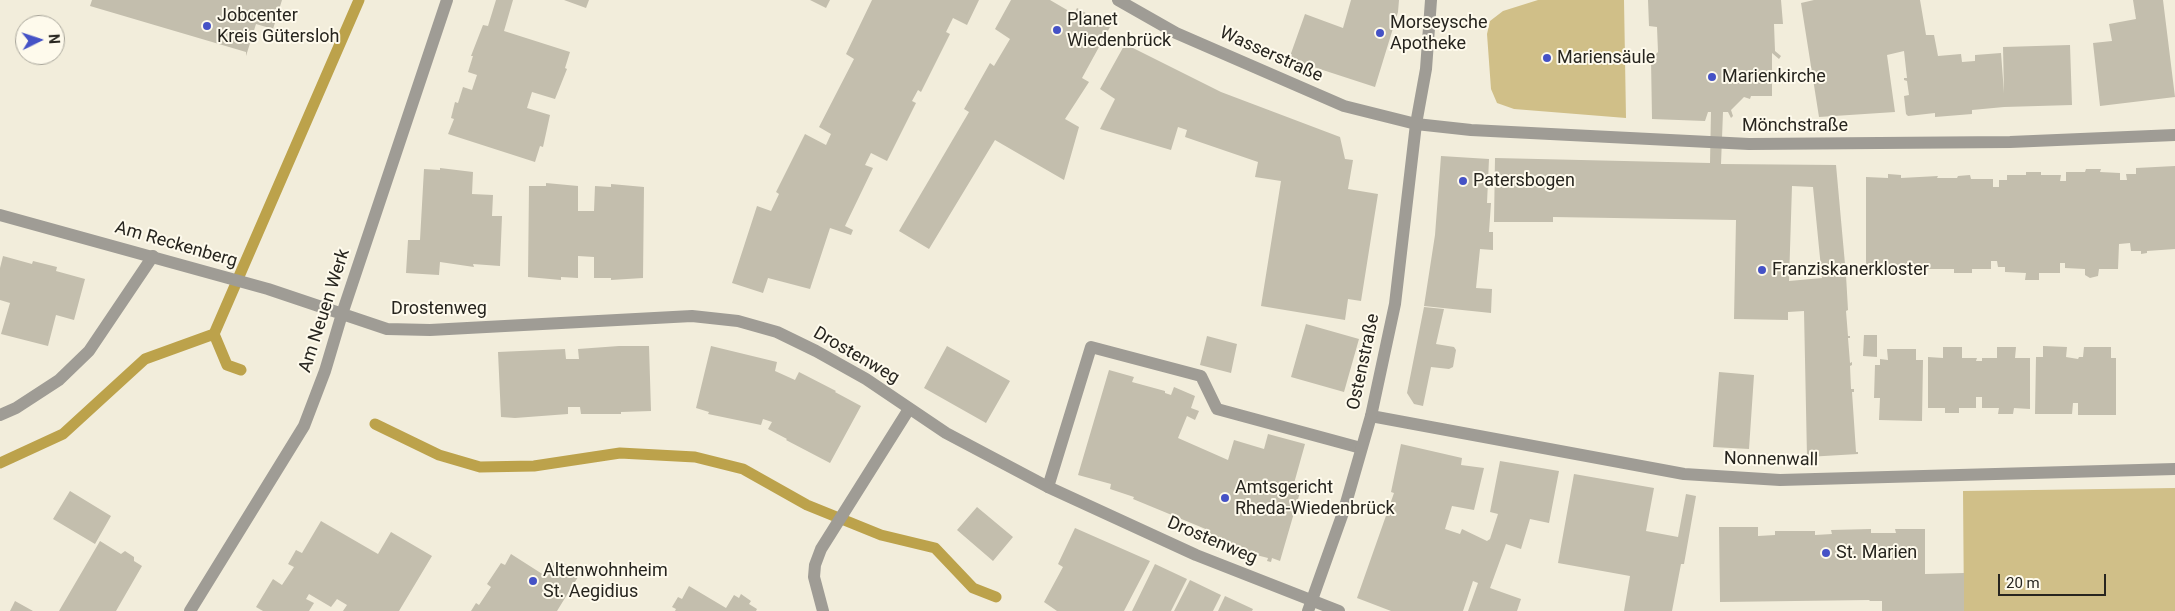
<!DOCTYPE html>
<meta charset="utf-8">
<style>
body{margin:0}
#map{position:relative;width:2175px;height:611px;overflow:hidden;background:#f2eddb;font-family:Roboto,sans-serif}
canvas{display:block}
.north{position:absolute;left:15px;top:15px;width:50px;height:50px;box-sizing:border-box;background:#fefaec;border:1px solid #a8a59a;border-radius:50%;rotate:86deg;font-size:14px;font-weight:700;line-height:20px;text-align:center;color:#27251f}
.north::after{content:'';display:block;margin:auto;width:18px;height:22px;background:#4552c6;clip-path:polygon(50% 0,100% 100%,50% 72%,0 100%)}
.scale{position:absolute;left:1998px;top:574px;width:108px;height:22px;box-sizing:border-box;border:2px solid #27251f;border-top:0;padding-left:6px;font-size:15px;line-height:18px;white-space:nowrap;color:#27251f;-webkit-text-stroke:4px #fefaec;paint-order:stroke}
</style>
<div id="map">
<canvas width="2175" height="611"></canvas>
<div class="north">N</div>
<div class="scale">20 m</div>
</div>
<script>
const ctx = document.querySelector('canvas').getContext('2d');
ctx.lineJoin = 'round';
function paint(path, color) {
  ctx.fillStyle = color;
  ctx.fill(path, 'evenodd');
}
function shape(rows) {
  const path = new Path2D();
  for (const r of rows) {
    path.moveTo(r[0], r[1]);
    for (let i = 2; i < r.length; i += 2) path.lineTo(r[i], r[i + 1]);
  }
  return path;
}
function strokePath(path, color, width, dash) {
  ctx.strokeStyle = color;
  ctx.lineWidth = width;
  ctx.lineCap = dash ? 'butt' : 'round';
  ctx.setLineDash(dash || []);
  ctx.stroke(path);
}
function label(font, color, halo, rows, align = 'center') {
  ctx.font = font + ' Roboto,sans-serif';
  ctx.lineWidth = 4;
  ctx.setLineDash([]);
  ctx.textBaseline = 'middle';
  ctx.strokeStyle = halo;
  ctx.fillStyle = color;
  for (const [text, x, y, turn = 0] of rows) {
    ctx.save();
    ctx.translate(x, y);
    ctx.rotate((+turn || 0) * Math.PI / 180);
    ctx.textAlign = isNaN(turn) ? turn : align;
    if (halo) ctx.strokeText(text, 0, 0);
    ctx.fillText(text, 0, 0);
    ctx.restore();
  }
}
paint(shape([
 [1538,0,1624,0,1626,118,1514,109,1497,103,1491,89,1487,34,1490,21,1503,11],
 [2175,488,2175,611,1964,611,1963,491]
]), '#d0bf88');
strokePath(shape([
 [214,334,227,365,241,370],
 [375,424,439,455,480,467,534,466,620,453,695,457,743,469,807,505,881,535,935,548,973,588,996,597],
 [0,463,63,434,145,359,214,334,359,0]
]), '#bca24b', 11);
paint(shape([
 [92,0,282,0,273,29,256,24,246,56,246,52,90,6],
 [496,0,513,0,504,31,570,52,565,68,567,69,555,99,532,92,527,108,550,115,543,147,540,146,535,162,448,134,454,119,451,118,455,102,458,103,463,87,472,90,477,75,468,72,473,56,471,56,483,25,488,26],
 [564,0,589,0,586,8],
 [810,0,830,0,826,8],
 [872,0,979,0,967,25,953,18,946,32,950,34,921,92,918,90,912,101,916,103,887,161,871,153,865,165,873,168,845,226,853,230,851,235,830,228,810,289,768,278,763,293,732,283,757,206,771,211,779,194,776,192,805,134,826,145,831,134,819,127,854,59,846,54],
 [1011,0,1050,0,1074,14,1077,8,1110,27,1082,78,1089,82,1065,119,1079,127,1064,180,995,140,929,249,899,231,969,112,964,109,990,63,994,66,1010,39,995,29],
 [1351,0,1399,0,1398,12,1375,87,1289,59,1305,14,1343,28],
 [1648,0,1781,0,1783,24,1774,24,1775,51,1781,56,1779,59,1772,53,1772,96,1751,96,1750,99,1744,97,1731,110,1733,116,1731,118,1728,112,1723,112,1721,164,1836,165,1846,275,1848,310,1846,311,1848,336,1850,336,1850,338,1848,338,1850,363,1852,362,1852,365,1850,366,1851,389,1854,389,1854,392,1852,392,1856,452,1858,452,1858,454,1807,457,1804,311,1788,312,1788,320,1734,319,1736,220,1553,217,1553,222,1494,222,1495,158,1710,163,1711,112,1708,112,1705,121,1652,119,1651,59,1658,52,1657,27,1649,26],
 [1792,186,1813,187,1822,278,1789,281],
 [1814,0,1920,0,1926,35,1934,35,1938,56,1961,54,1962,62,1975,61,1975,55,2001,53,2004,93,2003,47,2070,45,2072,105,2004,107,1972,110,1972,114,1935,117,1935,113,1908,116,1906,114,1904,96,1909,95,1907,81,1904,80,1904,78,1907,78,1904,51,1887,55,1895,112,1819,117,1801,3],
 [2133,0,2163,0,2175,97,2100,106,2093,43,2112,41,2109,24,2136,19],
 [1125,44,1221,92,1340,137,1345,159,1353,160,1348,189,1378,194,1361,301,1348,299,1345,320,1261,306,1281,181,1255,177,1258,162,1185,137,1187,130,1178,127,1171,150,1100,129,1115,99,1100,89],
 [1441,156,1489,159,1487,203,1491,203,1489,232,1493,232,1493,250,1480,249,1476,288,1492,289,1491,313,1424,306,1435,235],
 [2175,166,2175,249,2147,251,2147,253,2141,254,2141,251,2131,251,2130,243,2119,244,2118,269,2099,269,2098,276,2090,278,2085,275,2085,269,2065,268,2065,263,2060,263,2060,273,2039,273,2039,280,2025,280,2026,273,2005,272,2005,267,1998,267,1997,261,1991,261,1991,269,1972,269,1972,273,1954,273,1954,269,1903,269,1902,272,1885,272,1885,268,1866,268,1866,177,1888,178,1888,174,1901,175,1901,178,1938,176,1937,178,1957,178,1958,176,1970,175,1971,179,1993,179,1993,187,1999,187,1999,180,2007,180,2007,175,2026,175,2026,172,2041,172,2041,175,2061,175,2060,181,2066,181,2066,172,2085,172,2086,169,2101,169,2100,172,2120,173,2120,180,2127,180,2126,174,2136,174,2136,168],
 [440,168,473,172,472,194,493,195,492,216,502,216,500,266,473,264,474,267,440,262,439,275,406,273,408,240,420,240,424,169,440,170],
 [546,183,578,186,578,211,594,211,595,186,611,187,611,184,644,187,643,278,611,280,611,278,594,278,594,257,578,256,578,278,561,277,561,280,528,277,529,186,546,186],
 [3,256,32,264,33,261,57,267,56,271,85,279,74,320,56,315,48,346,1,334,10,303,0,300,0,268],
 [1424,307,1444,309,1436,344,1454,347,1456,350,1453,367,1449,369,1431,367,1423,406,1414,404,1407,393],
 [1306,324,1359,339,1344,392,1291,377],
 [1864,335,1877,335,1877,357,1863,356],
 [1207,336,1237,344,1231,373,1200,365],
 [619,346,649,346,651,411,621,412,621,414,581,414,580,407,568,407,568,414,515,418,501,417,498,352,565,349,566,359,579,359,578,349],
 [711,346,777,362,775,371,795,380,799,372,836,391,835,392,861,406,830,463,786,440,787,439,768,429,772,422,763,419,761,425,708,414,709,412,696,408],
 [947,346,1010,381,986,423,924,388],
 [2043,346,2067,347,2066,357,2078,359,2079,357,2083,357,2084,347,2111,347,2111,358,2116,358,2116,415,2078,415,2078,403,2073,403,2072,414,2035,414,2036,357,2043,357],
 [1943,347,1962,347,1962,358,1977,358,1976,361,1982,361,1982,358,1997,358,1997,347,2016,347,2015,358,2030,358,2030,409,2014,408,2013,414,1998,414,1999,408,1982,408,1982,397,1976,397,1976,408,1959,408,1959,413,1945,413,1945,408,1928,408,1928,357,1943,358],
 [1887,349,1916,349,1916,360,1923,360,1922,421,1879,420,1880,398,1874,398,1875,365,1880,365,1880,359,1888,360],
 [1109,370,1134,377,1132,382,1165,391,1165,393,1171,395,1174,387,1195,396,1191,408,1199,411,1195,420,1187,416,1178,438,1228,460,1234,440,1264,449,1268,434,1305,444,1293,487,1301,489,1280,561,1272,558,1271,562,1267,561,1268,558,1225,547,1225,545,1206,539,1208,530,1133,499,1134,497,1110,489,1111,484,1078,475],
 [1719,372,1754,375,1749,449,1713,447],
 [1401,444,1462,458,1461,465,1484,468,1474,510,1452,506,1445,529,1460,534,1462,529,1487,541,1490,539,1498,514,1490,512,1500,461,1559,471,1549,523,1530,519,1521,549,1506,544,1490,588,1521,599,1517,611,1468,611,1478,583,1473,581,1463,611,1391,611,1357,598,1394,493,1391,492],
 [1574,474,1654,488,1646,531,1678,537,1686,494,1696,496,1684,564,1681,564,1672,611,1624,611,1630,576,1558,563],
 [70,491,111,516,95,544,53,519],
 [977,507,1013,537,993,561,957,530],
 [321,521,378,554,391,532,432,556,399,611,343,611,347,605,337,599,331,607,309,594,306,599,314,603,309,611,263,611,256,607,273,579,282,585,294,567,288,564,296,550,302,553],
 [1719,527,1758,527,1758,536,1775,535,1775,531,1815,531,1815,535,1832,534,1831,530,1871,529,1871,533,1896,533,1895,529,1925,529,1925,574,1964,573,1964,611,1882,611,1882,601,1869,601,1870,600,1720,602],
 [1075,528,1150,561,1124,611,1057,611,1044,602,1063,567,1058,564],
 [100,541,121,554,125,551,134,557,134,561,142,566,116,611,59,611],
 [511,554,547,577,555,563,560,566,562,562,573,569,571,572,578,577,557,611,471,611,476,603,479,605,491,587,487,584,501,563,505,565],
 [1155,564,1187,579,1171,611,1132,611],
 [1190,580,1221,595,1213,611,1174,611],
 [689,586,726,608,734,595,739,598,741,594,751,601,749,604,757,609,756,611,675,611,676,609,672,607,678,597,682,599],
 [1225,596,1253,609,1252,611,1218,611],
 [15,601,33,611,10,611]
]), '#c3bead');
strokePath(shape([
 [0,415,16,408,59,380,89,351,153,256],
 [1048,487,1091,347,1201,376,1217,409,1361,448],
 [823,611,814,577,815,565,821,549,909,409]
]), '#9f9c95', 12);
strokePath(shape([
 [1416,124,1426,69,1431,0],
 [0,215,268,289,387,329,430,330,692,316,738,321,777,332,816,351,866,379,946,433,1048,487,1196,555,1339,611],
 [1371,416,1684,474,1780,480,2175,469],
 [190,611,304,426,325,371,342,314,447,0]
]), '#9f9c95', 12);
strokePath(shape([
 [1118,0,1176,33,1344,106,1416,124,1471,130,1749,144,2010,142,2175,135],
 [1308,611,1344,510,1371,416,1395,304,1416,124]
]), '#9f9c95', 12);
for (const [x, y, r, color] of [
 [207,26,5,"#4552c6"],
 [1057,30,5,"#4552c6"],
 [1380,33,5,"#4552c6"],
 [1547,58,5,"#4552c6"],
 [1712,77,5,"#4552c6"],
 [1463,181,5,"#4552c6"],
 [1762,270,5,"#4552c6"],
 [1225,498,5,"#4552c6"],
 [1826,553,5,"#4552c6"],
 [533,581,5,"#4552c6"]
]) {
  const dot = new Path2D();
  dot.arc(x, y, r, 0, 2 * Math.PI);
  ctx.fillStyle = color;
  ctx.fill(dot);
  strokePath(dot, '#fefaec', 2);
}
label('18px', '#27251f', '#fefaec', [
 ["Jobcenter",217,16],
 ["Kreis Gütersloh",217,37],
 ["Planet",1067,20],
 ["Wiedenbrück",1067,41],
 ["Morseysche",1390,23],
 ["Apotheke",1390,44],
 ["Mariensäule",1557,58],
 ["Marienkirche",1722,77],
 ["Patersbogen",1473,181],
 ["Franziskanerkloster",1772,270],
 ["Amtsgericht",1235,488],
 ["Rheda-Wiedenbrück",1235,509],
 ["St. Marien",1836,553],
 ["Altenwohnheim",543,571],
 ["St. Aegidius",543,592]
], 'left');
label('18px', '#27251f', '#fefaec', [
 ["Wasserstraße",1271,55,24],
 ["Mönchstraße",1795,126],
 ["Am Reckenberg",176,245,16],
 ["Drostenweg",439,309],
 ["Am Neuen Werk",325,311,-72],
 ["Drostenweg",856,356,30],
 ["Ostenstraße",1364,362,-78],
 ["Nonnenwall",1771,460,1],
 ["Drostenweg",1212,541,23]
]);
</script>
